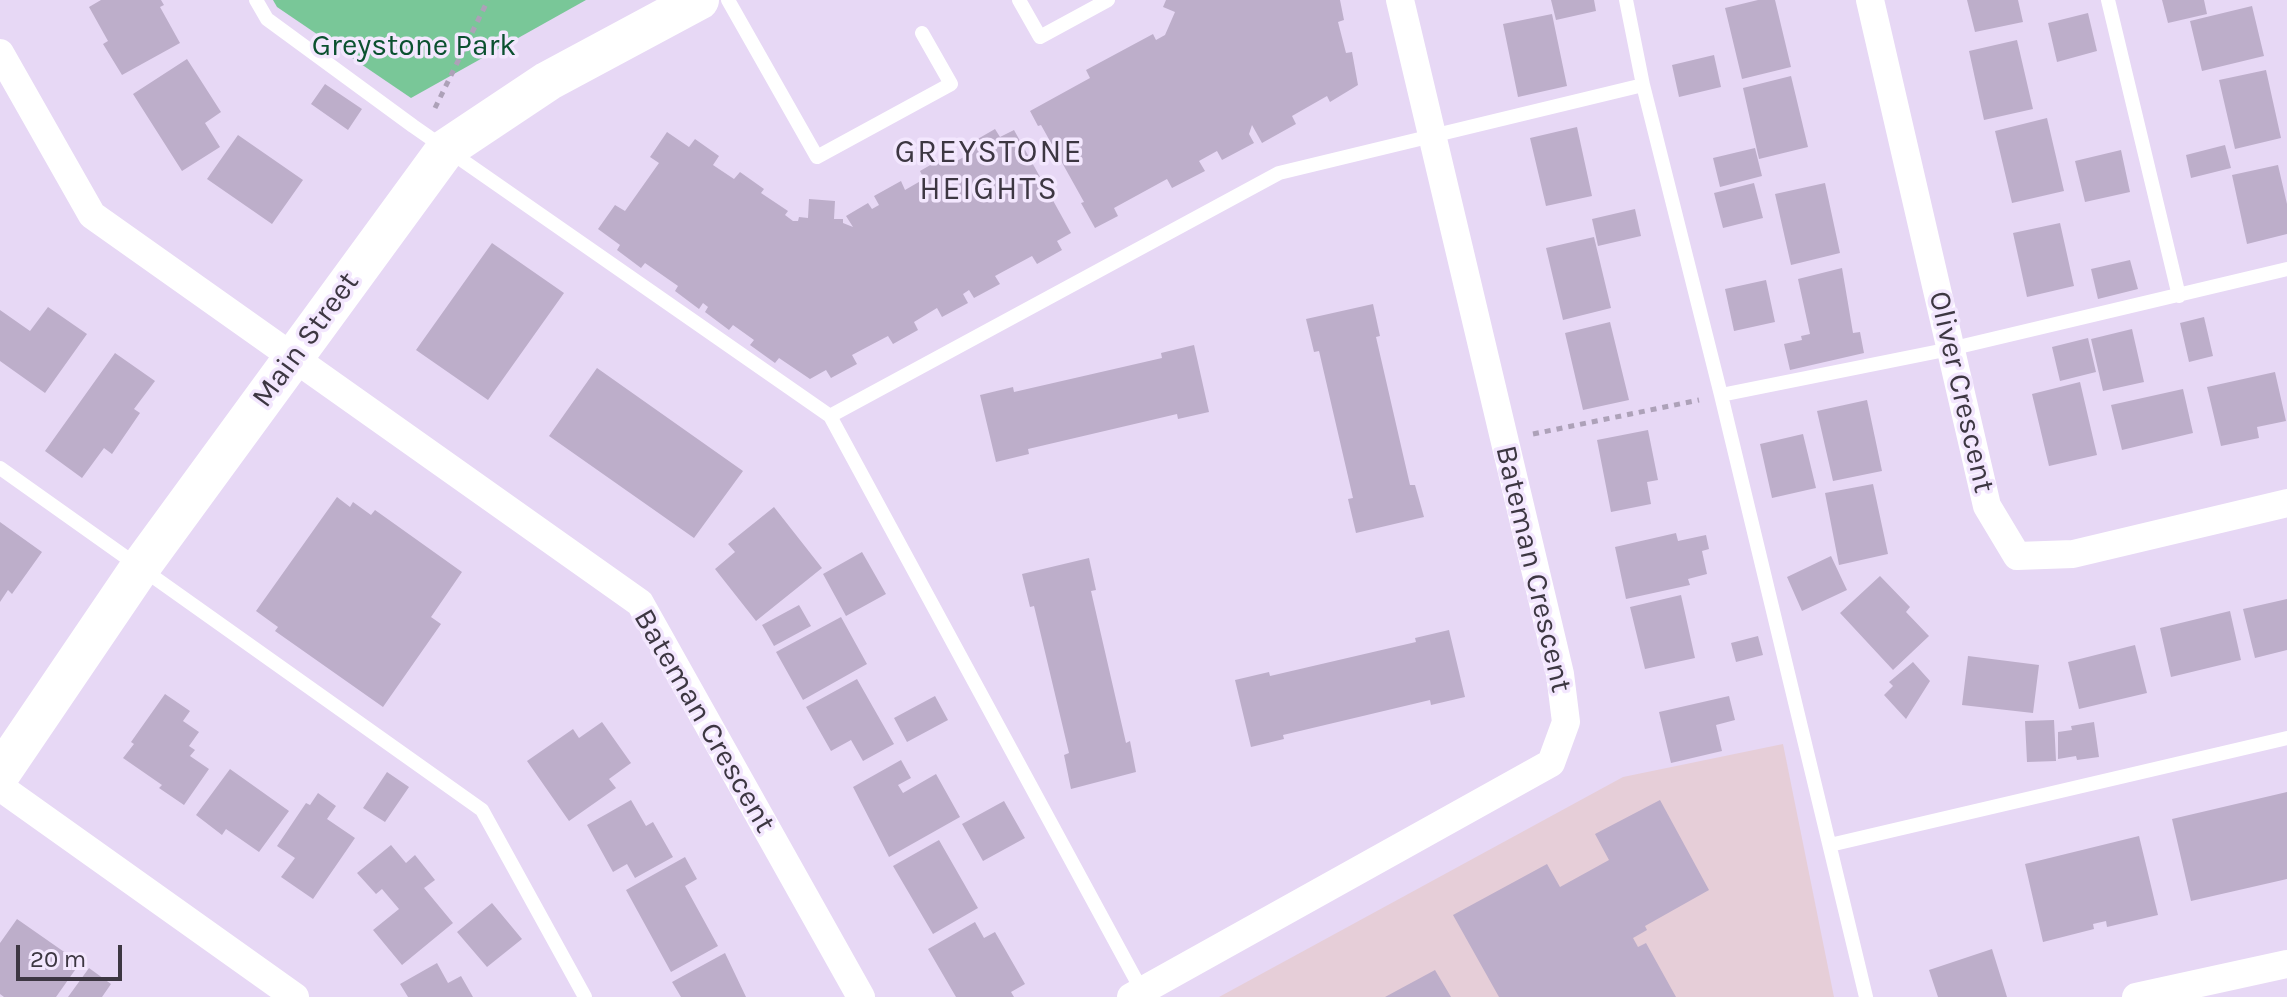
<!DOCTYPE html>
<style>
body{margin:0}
#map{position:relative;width:2287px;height:997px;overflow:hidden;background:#e7d8f5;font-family:Karla,sans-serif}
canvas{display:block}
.scale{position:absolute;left:16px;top:945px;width:106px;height:36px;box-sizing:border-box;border:4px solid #3d3742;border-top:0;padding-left:10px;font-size:24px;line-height:28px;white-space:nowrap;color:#3d3742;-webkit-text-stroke:6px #f3e7fe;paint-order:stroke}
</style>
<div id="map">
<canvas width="2287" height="997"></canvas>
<div class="scale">20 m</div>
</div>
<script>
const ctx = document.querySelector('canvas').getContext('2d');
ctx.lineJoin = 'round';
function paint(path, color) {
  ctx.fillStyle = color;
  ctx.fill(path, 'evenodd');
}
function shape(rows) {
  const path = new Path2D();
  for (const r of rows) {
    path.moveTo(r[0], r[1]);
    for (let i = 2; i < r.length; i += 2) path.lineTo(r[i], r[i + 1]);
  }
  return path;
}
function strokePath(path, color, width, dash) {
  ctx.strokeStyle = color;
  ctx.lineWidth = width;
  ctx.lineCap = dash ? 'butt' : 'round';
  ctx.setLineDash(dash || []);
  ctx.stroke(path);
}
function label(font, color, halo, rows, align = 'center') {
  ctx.font = font + ' Karla,sans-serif';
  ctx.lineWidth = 7;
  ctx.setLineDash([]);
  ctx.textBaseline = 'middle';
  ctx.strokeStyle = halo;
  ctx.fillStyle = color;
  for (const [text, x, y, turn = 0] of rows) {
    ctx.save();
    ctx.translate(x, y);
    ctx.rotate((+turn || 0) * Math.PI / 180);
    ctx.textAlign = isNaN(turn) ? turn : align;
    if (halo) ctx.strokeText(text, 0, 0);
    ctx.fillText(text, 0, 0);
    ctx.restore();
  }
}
paint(shape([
 [1783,744,1834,997,1219,997,1623,777]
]), '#e6ced8');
paint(shape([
 [273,0,586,0,411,98,277,7]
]), '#79c798');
paint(shape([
 [101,0,161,0,164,5,160,7,180,43,122,75,103,44,108,41,89,7],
 [1166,0,1340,0,1344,20,1338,22,1346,53,1352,52,1358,85,1330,102,1327,96,1292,116,1296,124,1262,143,1252,125,1249,134,1254,143,1222,160,1217,151,1199,161,1205,171,1172,188,1167,179,1114,208,1118,216,1095,228,1081,203,1084,202,1041,125,1038,126,1030,111,1090,78,1086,70,1153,34,1156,40,1165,35,1175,12,1163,7],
 [1551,0,1594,0,1596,11,1556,20],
 [1758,0,1775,0,1791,67,1742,79,1725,8],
 [1967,0,2018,0,2023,22,1975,32],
 [2162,0,2204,0,2207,14,2168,23],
 [2252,6,2264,56,2202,71,2190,21],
 [2088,13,2097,51,2057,62,2048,23],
 [1552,14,1567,86,1518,97,1503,24],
 [2017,40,2033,109,1984,120,1969,51],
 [1714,55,1721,87,1679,97,1672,65],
 [187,59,221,112,205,123,220,147,182,171,133,94],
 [2266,70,2281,138,2235,149,2219,80],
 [1791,76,1808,147,1759,159,1743,88],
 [325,84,362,109,348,130,311,104],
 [2047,118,2064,191,2012,203,1995,131],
 [1577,127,1592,196,1546,206,1530,138],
 [995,129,1000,137,1014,130,1071,233,1057,241,1062,250,1037,264,1032,256,995,276,1000,284,974,298,969,290,963,294,968,303,942,317,937,308,914,322,918,330,893,344,888,336,852,355,857,364,831,378,826,370,810,379,779,358,775,363,750,345,754,340,733,325,729,330,705,312,708,307,703,303,699,309,675,291,678,286,645,263,641,268,617,250,620,245,598,229,615,205,625,211,659,163,650,157,667,132,689,147,695,139,719,156,713,165,734,179,740,172,764,189,761,193,788,211,785,215,793,221,798,221,799,217,808,218,809,199,835,201,834,219,843,219,843,223,853,227,846,216,868,203,872,209,879,205,874,196,901,181,905,190,924,179,920,171,946,156,951,164,973,152,969,144],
 [238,135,303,180,272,224,207,179],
 [2225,145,2231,168,2191,178,2186,155],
 [1755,148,1762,176,1720,187,1713,158],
 [2121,150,2130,192,2085,202,2075,161],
 [2278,165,2287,204,2287,234,2247,244,2232,175],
 [1754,183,1763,218,1723,228,1714,193],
 [1825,183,1840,253,1791,265,1775,194],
 [1635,209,1641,236,1598,246,1592,219],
 [2060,223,2074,286,2027,297,2013,233],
 [1594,237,1611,308,1563,320,1546,248],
 [492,243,564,293,488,400,416,350],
 [2130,260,2138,289,2098,299,2091,269],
 [1842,268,1853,333,1860,332,1864,353,1790,370,1784,344,1802,340,1801,336,1810,334,1798,279],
 [1766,280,1775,322,1734,331,1725,289],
 [1373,304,1380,336,1376,337,1410,485,1415,485,1424,517,1356,533,1348,499,1353,498,1319,351,1314,352,1306,319],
 [48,307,87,334,45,393,0,361,0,310,30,331],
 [2204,317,2213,356,2189,362,2180,323],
 [1610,322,1629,400,1583,410,1565,333],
 [2132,329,2144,382,2103,391,2091,339],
 [2088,338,2096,372,2060,381,2052,347],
 [1194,345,1209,412,1178,419,1177,414,1028,449,1029,454,996,462,980,395,1013,387,1014,392,1162,358,1161,353],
 [115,353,155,381,134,409,140,413,112,454,104,448,82,478,45,451],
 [597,368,743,471,694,538,549,436],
 [2275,372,2286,421,2257,427,2259,438,2221,446,2207,387],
 [2080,382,2097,455,2049,466,2032,394],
 [2183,389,2193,433,2122,450,2111,405],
 [1867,400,1882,471,1833,481,1817,411],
 [1648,430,1658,480,1647,482,1651,504,1611,512,1597,440],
 [1803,434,1816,488,1772,498,1760,444],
 [1873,484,1888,554,1839,565,1825,493],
 [337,497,350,507,353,502,371,515,375,510,462,572,431,617,441,624,383,707,275,631,278,627,256,611],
 [774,507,822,568,756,621,715,569,735,552,728,544],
 [0,522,42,552,12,594,8,590,0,602],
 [1676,533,1678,541,1706,535,1709,549,1702,551,1707,574,1688,579,1690,585,1626,599,1615,547],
 [862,552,886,594,846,616,823,574],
 [1831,556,1847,590,1802,611,1787,577],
 [1089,558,1096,590,1091,591,1126,743,1130,741,1136,772,1071,789,1064,755,1069,753,1034,606,1030,607,1022,574],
 [1880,576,1910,607,1906,612,1929,636,1893,670,1840,613],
 [1681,595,1695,658,1645,669,1630,607],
 [2287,599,2287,650,2255,658,2243,609],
 [799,605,811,626,774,646,762,625],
 [2230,611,2241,660,2171,677,2160,628],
 [841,617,867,664,803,700,776,652],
 [1449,630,1465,697,1431,705,1430,700,1283,735,1284,739,1251,747,1235,680,1269,672,1270,676,1416,642,1415,638],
 [1758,636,1763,655,1736,662,1731,643],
 [2135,645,2147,693,2079,709,2068,662],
 [1968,656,2039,665,2033,713,1962,705],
 [1913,662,1930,681,1906,719,1884,695,1893,686,1889,682],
 [857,679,894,744,863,761,851,740,831,751,806,707],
 [165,694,190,711,183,721,199,732,189,746,195,750,190,756,209,769,184,805,159,788,162,785,123,758,134,744,131,742],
 [935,696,948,720,907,742,894,718],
 [1729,696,1735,720,1716,725,1722,751,1671,763,1659,712],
 [2054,720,2056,761,2027,762,2025,721],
 [602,722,631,763,609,779,616,788,569,821,527,761,573,729,579,738],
 [2094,722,2099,757,2077,760,2076,756,2058,759,2058,732,2072,730,2071,726],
 [901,760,911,778,898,785,903,793,936,774,960,817,889,857,853,787],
 [230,769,289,811,259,852,226,829,222,835,196,815],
 [387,772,409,787,385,822,363,808],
 [2287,792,2287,879,2191,901,2172,819],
 [318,793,336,806,327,819,355,838,313,899,281,877,295,858,277,846,306,803,310,805],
 [631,800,646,826,653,822,673,857,635,878,627,864,613,872,587,825],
 [1660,800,1709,890,1645,926,1647,930,1633,938,1638,947,1646,943,1676,997,1499,997,1453,915,1547,864,1560,887,1609,860,1595,834],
 [1004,801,1025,838,983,861,962,824],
 [2139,836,2158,915,2107,927,2106,921,2093,924,2094,929,2043,942,2025,864],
 [939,840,978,908,933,934,893,866],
 [391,845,406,863,415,855,435,880,424,888,453,923,402,965,373,930,399,909,382,889,376,894,357,873],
 [685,857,697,879,685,886,718,946,671,972,626,890],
 [492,903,522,939,487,967,457,932],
 [17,919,80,963,56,997,4,997,0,994,0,943],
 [975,922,984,938,995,932,1025,984,1011,992,1014,997,956,997,928,949],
 [1992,949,2007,997,1938,997,1929,970],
 [725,953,746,997,681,997,672,982],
 [437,963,448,983,461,976,473,997,408,997,400,984],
 [89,968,111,984,102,997,68,997],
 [1435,970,1451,997,1385,997]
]), '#bdaeca');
strokePath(shape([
 [435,108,488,0],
 [1533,434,1699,400]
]), '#ada1b8', 5, [6, 6]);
strokePath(shape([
 [256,0,267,19,413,126,830,416,1142,991],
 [728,0,817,157,951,84,922,33],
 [1019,0,1040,37,1108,0],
 [1626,0,1643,85,1721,395,1866,997],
 [2108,0,2179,296],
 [1721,395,1950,349,2287,269],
 [830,416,1279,173,1643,85],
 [0,468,482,810,585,997],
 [1830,845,2287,738]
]), '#fff', 14);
strokePath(shape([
 [1870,0,1987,506,2017,556,2073,554,2287,503],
 [0,53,92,215,640,603,861,997],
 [0,787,295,997],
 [1131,997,1551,763,1566,722,1560,674,1400,0],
 [2136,997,2287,964]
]), '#fff', 28);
strokePath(shape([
 [0,774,139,569,446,149,548,81,699,0]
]), '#fff', 40);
label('30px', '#0b5130', '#f3e7fe', [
 ["Greystone Park",414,46]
]);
label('30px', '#3d3742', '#f3e7fe', [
 ["Main Street",306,340,-54],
 ["Oliver Crescent",1961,392,77],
 ["Bateman Crescent",1533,569,77],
 ["Bateman Crescent",704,721,60]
]);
ctx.letterSpacing = '2px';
label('32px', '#3d3742', '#f3e7fe', [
 ["GREYSTONE",989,153],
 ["HEIGHTS",989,190]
]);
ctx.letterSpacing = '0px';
</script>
